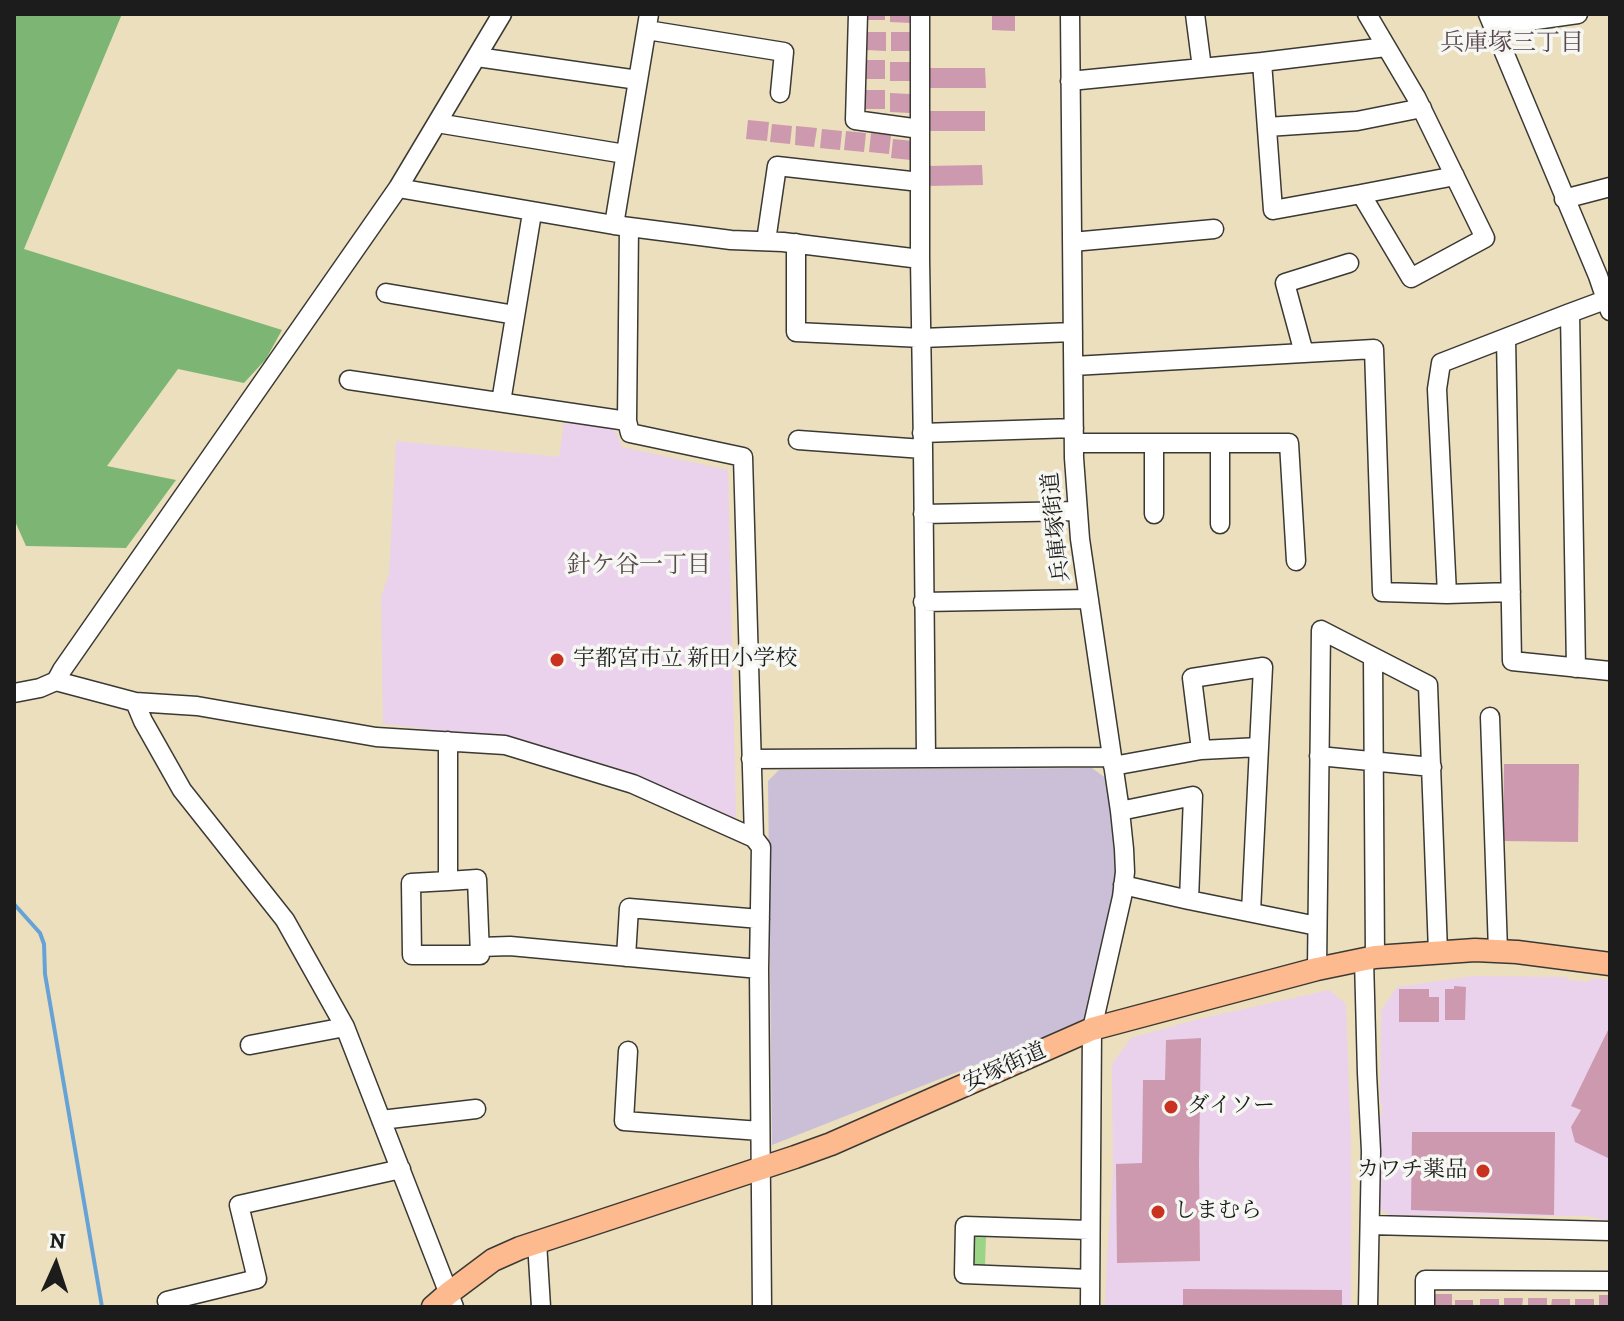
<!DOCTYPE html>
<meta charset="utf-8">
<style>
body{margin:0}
#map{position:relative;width:1624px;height:1321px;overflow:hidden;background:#ecdfbd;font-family:Alegreya,serif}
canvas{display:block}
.frame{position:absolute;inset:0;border:16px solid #1c1c1c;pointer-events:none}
.north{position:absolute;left:16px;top:1225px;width:80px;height:80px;-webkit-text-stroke:6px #f6f6f2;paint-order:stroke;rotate:3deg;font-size:22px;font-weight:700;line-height:32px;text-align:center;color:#1c1c1c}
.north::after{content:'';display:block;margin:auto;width:28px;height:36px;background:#1c1c1c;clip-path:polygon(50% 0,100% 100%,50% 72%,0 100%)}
</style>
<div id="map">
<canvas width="1624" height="1321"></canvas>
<div class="frame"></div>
<div class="north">N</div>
</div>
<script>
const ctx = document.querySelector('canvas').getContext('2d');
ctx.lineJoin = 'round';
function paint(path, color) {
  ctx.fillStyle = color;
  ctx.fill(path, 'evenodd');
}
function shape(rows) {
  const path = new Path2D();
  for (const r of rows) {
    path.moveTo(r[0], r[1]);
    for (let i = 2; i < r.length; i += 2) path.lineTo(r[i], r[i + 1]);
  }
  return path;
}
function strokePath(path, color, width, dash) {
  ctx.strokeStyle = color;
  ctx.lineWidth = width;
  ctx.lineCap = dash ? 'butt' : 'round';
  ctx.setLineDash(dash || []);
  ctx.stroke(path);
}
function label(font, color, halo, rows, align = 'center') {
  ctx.font = font + ' Alegreya,"Noto Serif JP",serif';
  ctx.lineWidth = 7;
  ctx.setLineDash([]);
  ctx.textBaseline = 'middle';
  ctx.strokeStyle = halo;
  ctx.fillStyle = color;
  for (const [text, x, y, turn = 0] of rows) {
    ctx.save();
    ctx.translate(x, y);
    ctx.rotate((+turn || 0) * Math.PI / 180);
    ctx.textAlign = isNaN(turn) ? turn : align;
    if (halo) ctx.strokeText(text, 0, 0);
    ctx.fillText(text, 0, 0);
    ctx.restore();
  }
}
paint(shape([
 [564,423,614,427,622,447,728,470,736,818,635,778,522,740,383,724,381,597,389,574,396,441,559,457],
 [1473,976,1566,977,1569,980,1587,982,1594,978,1610,981,1610,1221,1587,1216,1389,1215,1380,1208,1379,1117,1382,1114,1382,1105,1380,1101,1381,1011,1397,987],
 [1329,990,1346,1004,1351,1148,1351,1307,1105,1307,1107,1257,1113,1173,1112,1064,1131,1038,1199,1019]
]), '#ead1ec');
paint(shape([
 [1092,768,1107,779,1115,849,1116,873,1112,911,1087,1021,772,1145,768,781,779,770]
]), '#cabfd6');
paint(shape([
 [976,1235,986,1235,985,1267,974,1266,969,1262,970,1238]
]), '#9cd487');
paint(shape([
 [14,14,122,14,24,249,282,330,266,359,244,383,178,369,107,466,176,480,126,548,26,546,14,519]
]), '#7db674');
strokePath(shape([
 [14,904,40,933,44,944,45,974,102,1307]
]), '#67a2d7', 4);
paint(shape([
 [865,14,885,14,885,20,865,20],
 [890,14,911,14,911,23,890,22],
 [992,14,1015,14,1015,31,992,30],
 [866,32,886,32,886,51,866,50],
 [891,32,912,32,911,51,891,51],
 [865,60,885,60,885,79,865,79],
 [890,62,911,62,910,81,890,81],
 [929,68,985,68,986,88,929,88],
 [865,90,885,90,885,109,865,109],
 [890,93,910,94,910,113,890,112],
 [928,111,985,111,985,131,928,131],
 [748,120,769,122,767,141,746,139],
 [772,124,792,126,790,144,770,142],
 [796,126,817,128,814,147,795,145],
 [822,129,842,131,840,150,820,148],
 [846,131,866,133,864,152,844,150],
 [871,133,891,135,889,154,869,152],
 [893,139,913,141,911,160,891,158],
 [982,165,983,185,926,186,926,166],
 [1504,764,1579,764,1578,842,1503,841],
 [1454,986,1466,987,1465,1020,1445,1020,1445,989,1454,989],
 [1399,989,1429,989,1429,997,1439,997,1439,1022,1399,1022],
 [1610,1026,1610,1159,1575,1142,1571,1127,1581,1110,1571,1106],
 [1201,1038,1199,1163,1200,1261,1117,1263,1116,1164,1142,1163,1143,1080,1165,1080,1166,1040],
 [1412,1132,1555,1132,1554,1215,1411,1210],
 [1183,1289,1342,1290,1342,1307,1183,1307],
 [1433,1294,1452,1294,1452,1307,1433,1307],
 [1599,1295,1610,1295,1610,1307,1599,1307],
 [1504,1298,1523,1298,1522,1307,1504,1307],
 [1528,1298,1547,1298,1547,1307,1528,1307],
 [1480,1299,1499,1299,1499,1307,1480,1307],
 [1552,1299,1570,1299,1570,1307,1551,1307],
 [1575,1299,1594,1299,1594,1307,1575,1307],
 [1455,1300,1473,1300,1473,1307,1455,1307]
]), '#cc99ae');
const minor = shape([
 [858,14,855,120,920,129],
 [920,14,920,259],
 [1070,14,1074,458,1080,539,1120,811,1124,849,1125,872,1122,897,1092,1029,1090,1307],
 [1195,14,1202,68],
 [1488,14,1598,276,1610,311],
 [1493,26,1578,14],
 [647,30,784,52,780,93],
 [477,57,638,80],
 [1262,62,1386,47],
 [1070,81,1262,62,1273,210,1361,194,1411,278,1485,238,1416,97,1367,14],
 [437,123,625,154],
 [1267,127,1357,121,1422,108],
 [398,188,614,225,731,240,783,242,920,259,923,449,798,440],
 [1361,194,1455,176],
 [1564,199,1610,187],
 [614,225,649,14],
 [766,241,777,166,920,182],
 [1072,242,1214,229],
 [796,243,796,332,922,338,1073,332],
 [386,293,515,315],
 [1506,338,1512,661,1610,671],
 [1304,353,1285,283,1349,263],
 [1074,366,1374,349,1382,592,1447,594,1437,389,1441,363,1570,313],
 [349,380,627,421],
 [501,402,532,213],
 [922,433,1074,428],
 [1074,443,1289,443,1296,561],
 [1154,443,1154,514],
 [1220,443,1220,524],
 [923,449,926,758],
 [923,514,1078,511],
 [1447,594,1511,592],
 [923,602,1089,599],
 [1373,657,1375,957],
 [1576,668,1570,313,1605,300],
 [56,681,62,670,398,188,502,14],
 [14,693,40,688,56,681,135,702,143,721,182,790,285,920,345,1027,454,1307],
 [135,702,197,706,376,737,505,745,633,784,754,838,743,457,630,433,627,421,629,227],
 [1490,717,1498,951],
 [1201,750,1192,678,1263,667,1259,747],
 [1319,756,1432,767],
 [751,759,1112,757],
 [1113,766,1201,750,1259,747,1251,912],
 [1120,811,1193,796,1189,900],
 [754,838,761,847,759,969,762,1307],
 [448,881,477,879,480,955,412,955,411,883,448,881,448,741],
 [1123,885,1189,900,1317,926],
 [480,947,510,946,759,969],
 [626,957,629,908,760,919],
 [1364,959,1367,1073,1371,1151,1368,1307],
 [1317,969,1321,630,1428,685,1438,952],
 [250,1045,345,1027],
 [628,1051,624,1121,760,1131],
 [381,1120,476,1109],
 [1370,1225,1610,1231],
 [537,1242,541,1307],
 [1089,1279,964,1274,965,1226,1089,1230],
 [167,1301,257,1279,239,1205,401,1169],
 [1425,1307,1425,1280,1610,1281]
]);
const major = shape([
 [433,1307,449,1293,493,1260,520,1248,795,1157,831,1144,1092,1029,1317,969,1375,957,1475,950,1517,952,1610,964]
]);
strokePath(minor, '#3b3934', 21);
strokePath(major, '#3b3934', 25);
strokePath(minor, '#fff', 18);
strokePath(major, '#fcba8e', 22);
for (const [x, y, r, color] of [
 [557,660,8,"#c8321e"],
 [1171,1107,8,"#c8321e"],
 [1483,1171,8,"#c8321e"],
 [1158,1212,8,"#c8321e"]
]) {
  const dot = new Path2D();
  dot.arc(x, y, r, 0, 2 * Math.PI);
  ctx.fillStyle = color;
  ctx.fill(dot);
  strokePath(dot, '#f6f6f2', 3);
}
label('22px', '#1c1c1c', '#f6f6f2', [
 ["兵庫塚街道",1057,527,-96],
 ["安塚街道",1005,1068,-24]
]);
label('22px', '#1c1c1c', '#f6f6f2', [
 ["宇都宮市立 新田小学校",573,660],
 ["ダイソー",1187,1107],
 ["カワチ薬品",1467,1171,"right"],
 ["しまむら",1174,1212]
], 'left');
label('24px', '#5a484f', '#f6f6f2', [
 ["兵庫塚三丁目",1512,44],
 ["針ケ谷一丁目",639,566]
]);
</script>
